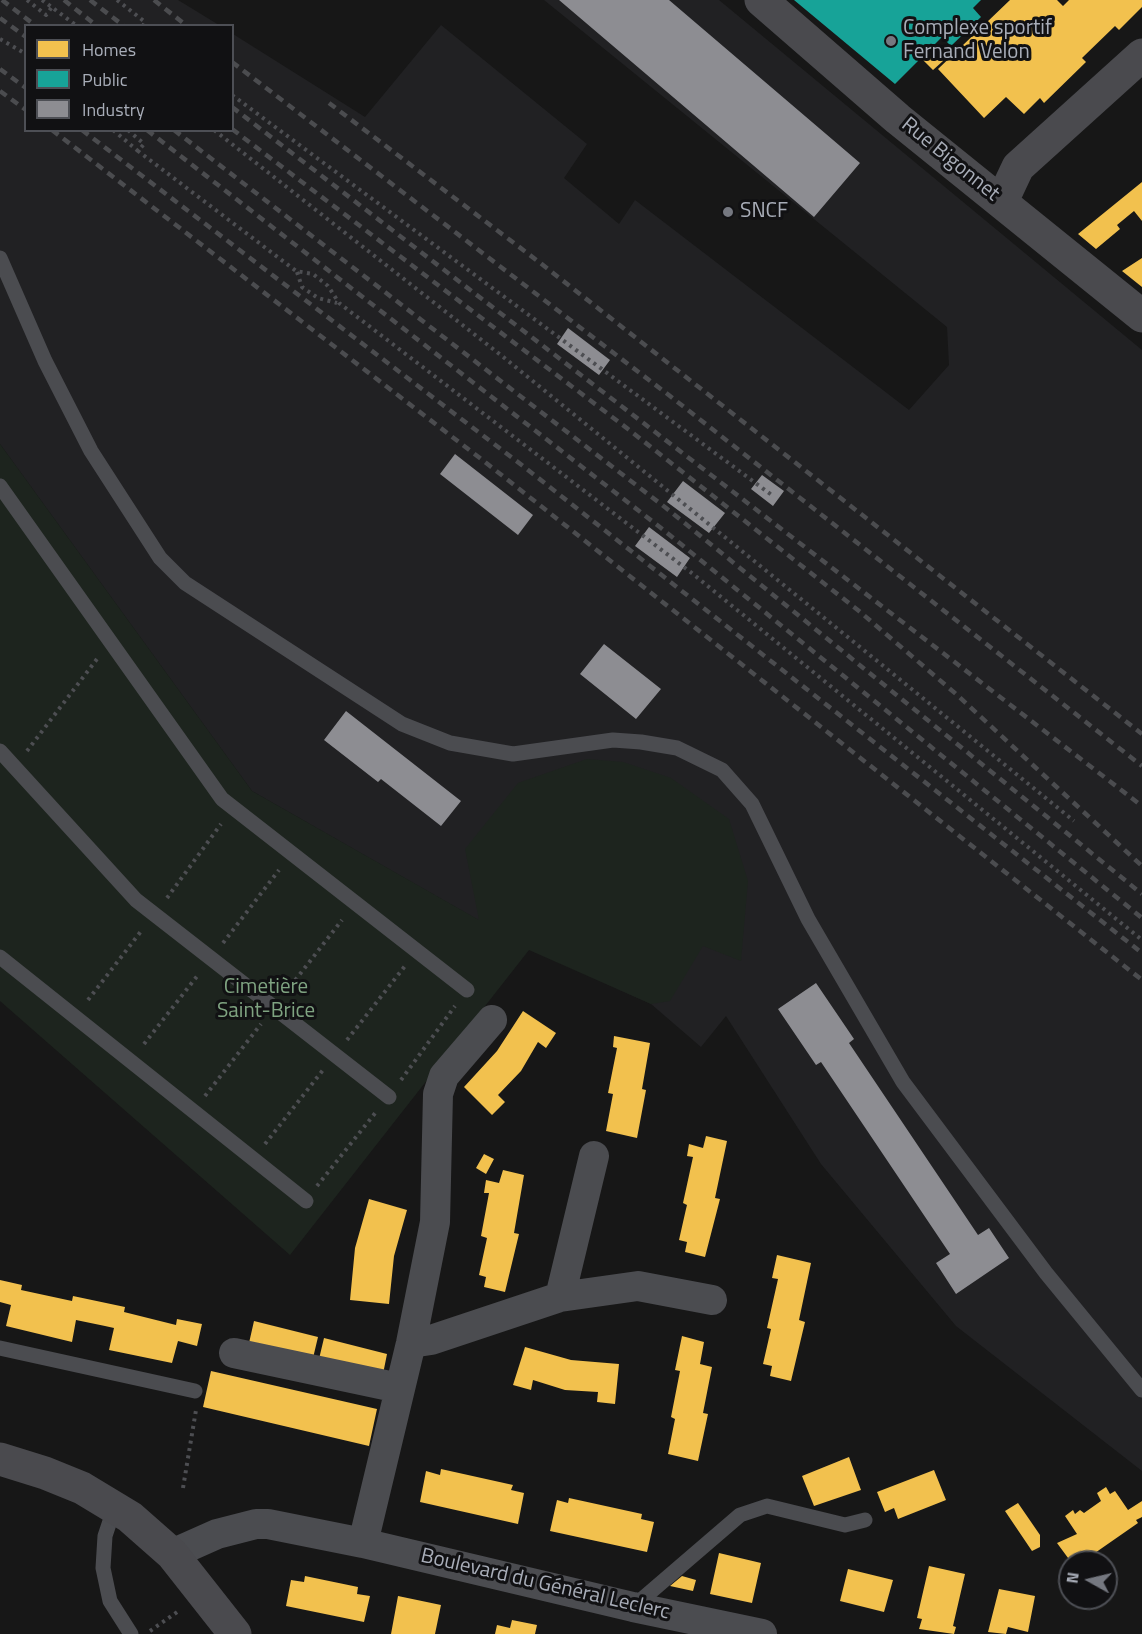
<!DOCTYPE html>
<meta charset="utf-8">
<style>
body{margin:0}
#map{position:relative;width:1142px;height:1634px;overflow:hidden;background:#171717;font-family:"Titillium Web",sans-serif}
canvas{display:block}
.legend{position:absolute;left:24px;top:24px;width:210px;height:108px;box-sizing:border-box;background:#111113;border:2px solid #4d4f55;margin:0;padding:8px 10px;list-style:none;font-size:18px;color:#a8adb8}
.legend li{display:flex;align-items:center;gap:12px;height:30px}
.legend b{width:30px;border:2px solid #4d4f55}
.north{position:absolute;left:1058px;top:1550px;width:60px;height:60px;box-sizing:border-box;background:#111113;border:2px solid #4d4f55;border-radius:50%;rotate:278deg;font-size:16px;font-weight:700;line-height:24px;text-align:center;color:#a8adb8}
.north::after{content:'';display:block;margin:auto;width:21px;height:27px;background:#757880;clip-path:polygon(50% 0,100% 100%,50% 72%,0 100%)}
</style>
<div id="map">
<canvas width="1142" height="1634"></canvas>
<ul class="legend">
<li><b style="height:16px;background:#f2c14e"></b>Homes</li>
<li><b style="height:16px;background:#17a398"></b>Public</li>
<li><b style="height:16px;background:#8d8d92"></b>Industry</li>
</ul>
<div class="north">N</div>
</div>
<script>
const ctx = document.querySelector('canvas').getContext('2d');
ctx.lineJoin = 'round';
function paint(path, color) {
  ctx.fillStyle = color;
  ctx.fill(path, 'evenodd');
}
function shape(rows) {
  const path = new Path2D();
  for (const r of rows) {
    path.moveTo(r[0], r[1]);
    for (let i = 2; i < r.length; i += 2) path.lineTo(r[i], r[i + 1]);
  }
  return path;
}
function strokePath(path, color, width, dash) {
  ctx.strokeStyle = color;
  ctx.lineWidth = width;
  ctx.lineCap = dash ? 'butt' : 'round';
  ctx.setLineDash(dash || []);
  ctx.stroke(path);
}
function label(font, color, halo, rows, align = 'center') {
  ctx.font = font + ' "Titillium Web",sans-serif';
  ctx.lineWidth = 6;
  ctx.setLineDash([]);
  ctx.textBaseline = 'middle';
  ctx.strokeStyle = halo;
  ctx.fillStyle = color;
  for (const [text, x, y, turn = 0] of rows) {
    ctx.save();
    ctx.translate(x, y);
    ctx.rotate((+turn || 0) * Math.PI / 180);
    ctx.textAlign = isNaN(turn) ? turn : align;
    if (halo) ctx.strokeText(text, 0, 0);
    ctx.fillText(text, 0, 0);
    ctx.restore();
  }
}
paint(shape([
 [0,0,178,0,219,25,26,26,26,130,232,130,233,34,365,117,441,25,587,144,564,178,619,224,635,200,909,410,949,365,947,327,544,0,719,0,1142,350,1142,1471,956,1326,821,1164,726,1016,701,1047,651,1004,529,949,252,791,0,444]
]), '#212123');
paint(shape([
 [0,444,252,791,479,920,465,849,518,783,587,759,623,762,671,778,729,819,748,881,741,961,703,946,670,1001,651,1004,529,950,290,1255,0,1001]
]), '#1d241e');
paint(shape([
 [1010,0,1057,0,1063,6,1069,0,1142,0,1142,7,1119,30,1115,26,1082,58,1086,62,1044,103,1040,98,1024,114,1006,97,984,118,938,69],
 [933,49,943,61,933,70,923,60],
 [1142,182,1142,221,1134,211,1117,225,1120,229,1096,249,1078,234],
 [1142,258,1142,287,1122,271],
 [523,1011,556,1033,546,1048,538,1042,521,1071,498,1095,505,1102,492,1115,464,1087,497,1051],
 [614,1036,650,1043,642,1089,646,1090,637,1138,606,1131,613,1094,608,1093,617,1048,613,1047],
 [706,1136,727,1141,715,1198,720,1199,705,1257,685,1252,687,1242,679,1240,686,1209,687,1205,683,1203,693,1157,687,1156,689,1144,703,1148],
 [484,1154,494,1159,486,1174,476,1168],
 [503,1170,524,1175,514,1233,519,1234,505,1292,484,1287,486,1277,479,1275,487,1238,481,1236,489,1193,484,1193,486,1180,499,1183],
 [369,1199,407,1210,394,1256,389,1304,350,1300,355,1248],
 [777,1255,811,1263,799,1320,805,1322,791,1381,770,1376,772,1366,763,1364,771,1329,767,1328,778,1279,772,1278],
 [0,1280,22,1285,21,1290,72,1301,73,1296,125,1307,124,1312,176,1325,177,1319,202,1324,197,1346,178,1341,172,1363,109,1350,114,1328,105,1326,76,1320,72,1342,6,1326,11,1305,0,1302],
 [254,1321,318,1337,313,1358,249,1343],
 [682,1336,704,1342,700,1364,712,1367,703,1413,708,1414,698,1461,668,1454,675,1419,671,1417,680,1371,675,1370],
 [324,1338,387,1354,383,1374,319,1359],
 [525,1347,571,1360,619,1364,615,1404,597,1402,598,1392,565,1390,533,1380,531,1390,513,1385],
 [211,1371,377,1409,369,1446,203,1407],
 [849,1457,861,1490,814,1506,802,1476],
 [441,1469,513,1485,511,1490,524,1493,518,1524,420,1502,426,1471,440,1475],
 [934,1470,946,1500,898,1519,894,1508,885,1512,877,1492],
 [1106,1487,1110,1494,1115,1491,1128,1510,1142,1501,1142,1517,1136,1520,1138,1523,1092,1555,1090,1552,1071,1562,1057,1543,1077,1534,1065,1516,1073,1510,1075,1514,1080,1510,1084,1513,1101,1501,1097,1493],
 [569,1498,642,1514,641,1519,654,1522,647,1552,550,1531,557,1500,568,1503],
 [1018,1503,1040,1535,1040,1547,1032,1551,1005,1511],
 [719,1553,761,1563,752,1603,710,1594],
 [929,1566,965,1574,953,1626,956,1627,954,1634,919,1629,922,1619,917,1618],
 [848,1569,893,1580,884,1612,840,1601],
 [305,1576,358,1587,357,1594,370,1596,364,1622,286,1606,291,1580,304,1582],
 [682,1576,696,1580,693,1591,670,1586],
 [999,1589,1035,1596,1028,1632,1008,1627,1006,1634,988,1632],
 [398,1596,441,1605,435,1634,391,1634],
 [512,1620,537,1625,535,1634,495,1634,497,1625,510,1628]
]), '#f2c14e');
paint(shape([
 [794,0,981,0,973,8,981,17,951,46,942,37,895,84]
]), '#17a398');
paint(shape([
 [559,0,669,0,860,163,814,217],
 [568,328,610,360,599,375,557,344],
 [455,454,533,515,518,535,440,474],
 [762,475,784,491,773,506,751,489],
 [683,481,725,513,709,533,667,502],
 [649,527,690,558,677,577,635,546],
 [604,644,661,689,636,719,580,674],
 [346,711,461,801,441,826,381,779,378,782,324,740],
 [816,983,854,1039,849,1043,978,1235,989,1228,1009,1258,956,1294,936,1263,950,1254,821,1062,816,1065,778,1009]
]), '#8d8d92');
strokePath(shape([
 [27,0,46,15,52,7],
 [42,0,77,26],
 [117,0,145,22,143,26],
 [0,39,26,54],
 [232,95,773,496],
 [113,130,138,151],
 [128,130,144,144,138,151,296,271,313,274,328,286,339,303,693,574,1142,940],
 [214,130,502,356,1074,821],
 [297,272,302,287,318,298,337,303],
 [27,751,97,659],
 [167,898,221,824],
 [223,943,279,870],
 [286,992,342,920],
 [88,1000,142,930],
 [347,1040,405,966],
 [144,1044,198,975],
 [401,1080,455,1006],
 [205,1096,261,1024],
 [265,1144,323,1070],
 [317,1186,376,1112],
 [183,1488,196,1410],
 [150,1631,180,1610]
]), '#4d4e52', 4, [3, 4.5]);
strokePath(shape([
 [0,258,45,361,91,451,160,558,185,583,402,724,450,743,513,754,613,740,641,742,677,748,722,770,752,804,808,919,903,1082,1046,1273,1142,1390],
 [0,486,222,799,467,990],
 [0,751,136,900,389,1097],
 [0,957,306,1201],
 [0,1348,195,1391],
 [115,1506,105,1536,103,1568,110,1601,131,1634],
 [633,1607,740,1515,767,1506,845,1525,865,1520]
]), '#4b4c50', 15);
strokePath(shape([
 [560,1297,594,1156],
 [411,1343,431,1340,560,1297,638,1286,712,1300],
 [234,1353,399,1388],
 [363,1543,411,1343,435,1222,438,1094,444,1076,492,1020],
 [172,1554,217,1534,256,1524,268,1524,363,1543,633,1607,762,1634]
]), '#4b4c50', 30);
strokePath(shape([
 [761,0,898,119,1142,316],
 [1002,201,1018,167,1142,55],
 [0,1459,45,1473,82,1488,130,1517,172,1554,235,1634]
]), '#4a4a4e', 33);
strokePath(shape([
 [2,0,36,26],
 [64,0,97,26],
 [90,0,124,26],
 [154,0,187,26],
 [0,18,26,37],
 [232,62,670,396,1142,766],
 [0,69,26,88],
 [0,91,26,110],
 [329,103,539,262,1142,734],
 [232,107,1142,806],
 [232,129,628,429,859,611,956,694,1142,866],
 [52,130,485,462,1142,980],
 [82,130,523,466,1142,953],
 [147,130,661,528,1142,918],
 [174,130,666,508,1142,894]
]), '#4b4c4f', 4.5, [8, 6]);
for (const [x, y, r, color] of [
 [891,41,6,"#757880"],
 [728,212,6,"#757880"]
]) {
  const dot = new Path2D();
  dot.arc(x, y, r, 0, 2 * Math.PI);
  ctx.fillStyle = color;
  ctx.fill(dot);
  strokePath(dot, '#111113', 2);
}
label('21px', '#a8adb8', '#111113', [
 ["Complexe sportif",903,29],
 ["Fernand Velon",903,53],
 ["SNCF",740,212]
], 'left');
label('21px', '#a8adb8', '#111113', [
 ["Rue Bigonnet",950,160,39],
 ["Boulevard du Général Leclerc",545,1585,13]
]);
label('21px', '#7fa381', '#111113', [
 ["Cimetière",266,988],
 ["Saint-Brice",266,1012]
]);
</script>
